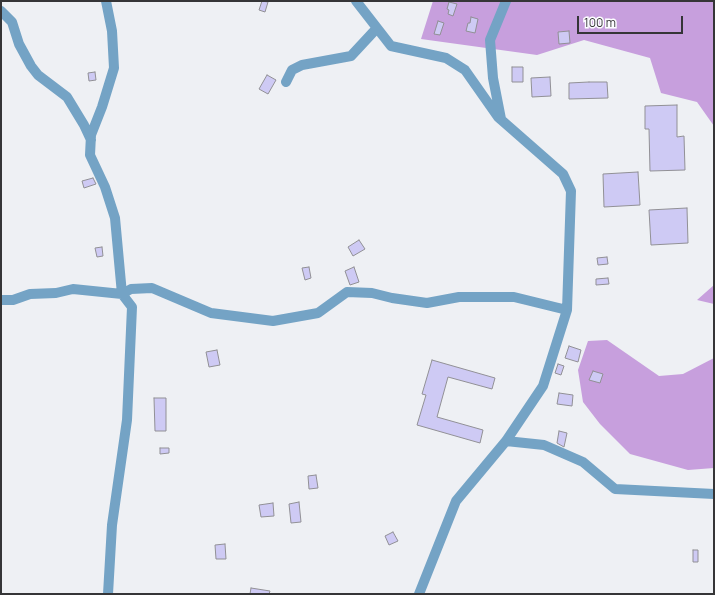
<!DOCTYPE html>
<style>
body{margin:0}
#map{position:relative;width:715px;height:595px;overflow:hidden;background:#eef0f4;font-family:Manrope,sans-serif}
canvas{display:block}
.frame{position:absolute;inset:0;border:2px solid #353537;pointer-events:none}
.scale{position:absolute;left:577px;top:16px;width:106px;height:18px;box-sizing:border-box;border:2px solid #353537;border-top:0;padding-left:5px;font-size:12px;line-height:14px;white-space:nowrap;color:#353537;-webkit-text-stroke:3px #fcfdff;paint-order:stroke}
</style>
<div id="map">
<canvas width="715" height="595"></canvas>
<div class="frame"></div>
<div class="scale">100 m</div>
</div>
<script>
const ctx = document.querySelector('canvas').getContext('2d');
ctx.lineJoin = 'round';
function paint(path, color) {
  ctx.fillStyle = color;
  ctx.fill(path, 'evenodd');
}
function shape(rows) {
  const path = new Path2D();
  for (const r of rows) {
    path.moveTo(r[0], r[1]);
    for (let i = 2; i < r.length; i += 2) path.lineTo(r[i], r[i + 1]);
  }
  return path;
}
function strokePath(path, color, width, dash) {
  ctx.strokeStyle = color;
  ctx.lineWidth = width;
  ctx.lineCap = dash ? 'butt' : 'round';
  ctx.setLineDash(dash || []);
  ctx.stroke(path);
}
paint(shape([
 [433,1,714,1,714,126,697,102,661,93,650,58,584,40,537,55,421,39],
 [714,285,714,304,697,300],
 [607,340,659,376,683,374,714,358,714,468,688,470,630,454,600,424,583,402,578,370,588,341]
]), '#c79fdd');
const building = shape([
 [262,1,268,2,265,12,259,10,262,1],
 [449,2,457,4,453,16,448,14,449,10,447,9,449,2],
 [471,17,478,19,475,33,466,31,468,23,470,23,471,17],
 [438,21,444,23,440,35,434,34,438,21],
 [569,31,570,43,559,44,558,32,569,31],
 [512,67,523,67,523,82,512,82,512,67],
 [95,72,96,80,89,81,88,73,95,72],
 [267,75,276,80,268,94,259,89,267,75],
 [550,77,551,96,532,97,531,78,550,77],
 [589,82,607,82,608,98,569,99,569,83,589,82],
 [677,105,677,137,684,136,685,170,650,171,649,129,645,129,645,106,677,105],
 [638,172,640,205,604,207,603,174,638,172],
 [93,178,96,184,84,188,82,181,93,178],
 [687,208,688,243,651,245,649,210,687,208],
 [359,240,365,249,353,256,348,247,359,240],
 [102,247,103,256,97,257,95,248,102,247],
 [607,257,608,264,598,265,597,258,607,257],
 [309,267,311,278,305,280,302,268,309,267],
 [354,267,359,282,350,285,345,271,354,267],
 [608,278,609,284,596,285,596,279,608,278],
 [569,346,581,350,578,362,565,358,569,346],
 [217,350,220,365,209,367,206,352,217,350],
 [432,360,495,378,492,389,448,377,437,417,483,430,480,443,417,425,426,395,422,394,432,360],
 [558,364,564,366,561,375,555,373,558,364],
 [593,371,603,374,600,383,589,380,593,371],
 [559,393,573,395,572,406,557,404,559,393],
 [154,398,166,398,166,431,155,431,154,398],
 [559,431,567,433,564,447,557,443,559,431],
 [160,448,169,448,169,453,160,454,160,448],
 [316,475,318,488,309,489,308,476,316,475],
 [299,502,301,522,291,523,289,504,299,502],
 [273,503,274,516,261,517,259,505,273,503],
 [393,532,398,541,389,545,385,536,393,532],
 [225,544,226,559,216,559,215,545,225,544],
 [693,550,698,550,698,562,693,562,693,550],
 [251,588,270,591,269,594,250,594,251,588]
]);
paint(building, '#cecaf4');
strokePath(building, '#919095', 1);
strokePath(shape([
 [106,1,112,31,114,68,102,107,91,135,90,155,105,187,115,218,122,294,132,307,127,420,112,525,108,594],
 [356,1,391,46,446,58,465,70,498,117,563,174,571,191,567,310,543,386,506,441,456,501,419,594],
 [1,11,12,22,19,44,31,66,38,75,67,97,84,125,91,140],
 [286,82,292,70,302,65,351,56,377,28],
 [501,119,493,78,490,40,506,1],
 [1,300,13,300,30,294,56,293,73,289,122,294,131,289,152,288,211,313,273,321,318,313,347,292,372,293,392,298,427,303,459,297,514,297,567,310],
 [506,441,544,445,583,462,615,489,714,494]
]), '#74a3c5', 10);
</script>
